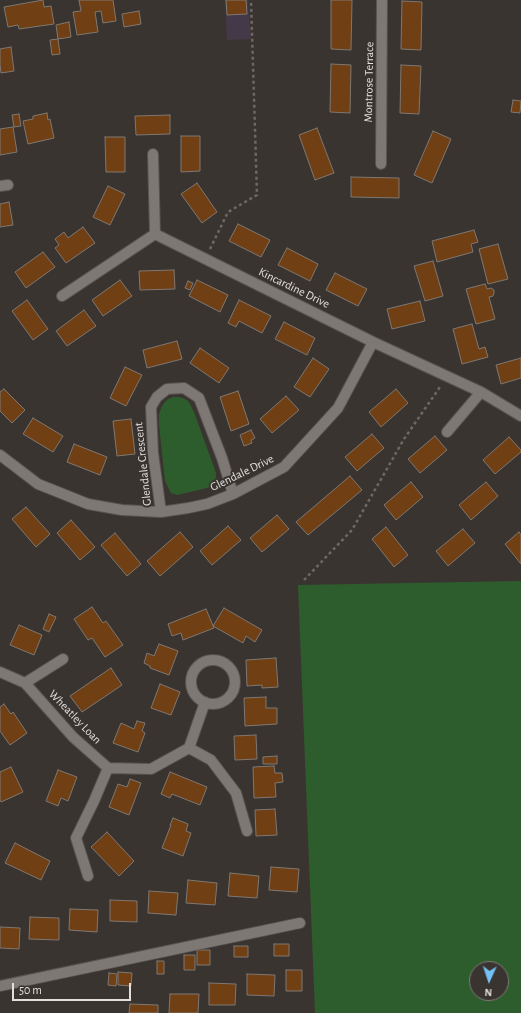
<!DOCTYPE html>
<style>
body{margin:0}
#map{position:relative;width:521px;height:1013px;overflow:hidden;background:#3a3431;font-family:"Alegreya Sans",sans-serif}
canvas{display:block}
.north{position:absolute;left:469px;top:961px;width:40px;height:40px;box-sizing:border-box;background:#3a3431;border:1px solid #7e7876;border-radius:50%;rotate:183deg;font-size:11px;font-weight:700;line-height:16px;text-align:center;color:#e3dfdd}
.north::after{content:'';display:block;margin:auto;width:14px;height:18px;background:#73c1f5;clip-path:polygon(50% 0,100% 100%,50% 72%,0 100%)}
.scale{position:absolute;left:12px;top:983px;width:119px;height:18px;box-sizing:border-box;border:2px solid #e3dfdd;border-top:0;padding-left:5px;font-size:12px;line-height:14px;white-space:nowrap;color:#e3dfdd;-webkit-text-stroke:3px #3a3431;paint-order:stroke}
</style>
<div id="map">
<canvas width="521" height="1013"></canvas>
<div class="north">N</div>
<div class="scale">50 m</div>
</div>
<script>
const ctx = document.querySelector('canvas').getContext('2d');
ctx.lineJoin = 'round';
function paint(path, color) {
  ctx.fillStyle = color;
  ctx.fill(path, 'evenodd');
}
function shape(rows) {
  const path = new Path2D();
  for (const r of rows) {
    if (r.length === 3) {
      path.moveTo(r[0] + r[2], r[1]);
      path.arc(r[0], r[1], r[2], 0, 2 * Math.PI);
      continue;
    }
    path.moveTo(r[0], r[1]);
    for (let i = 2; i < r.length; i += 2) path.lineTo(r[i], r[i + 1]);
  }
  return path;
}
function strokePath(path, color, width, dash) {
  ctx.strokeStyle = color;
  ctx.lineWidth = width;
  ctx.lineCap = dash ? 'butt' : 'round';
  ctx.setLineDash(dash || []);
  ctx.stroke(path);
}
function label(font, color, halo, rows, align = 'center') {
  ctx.font = font + ' "Alegreya Sans",sans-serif';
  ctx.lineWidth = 4;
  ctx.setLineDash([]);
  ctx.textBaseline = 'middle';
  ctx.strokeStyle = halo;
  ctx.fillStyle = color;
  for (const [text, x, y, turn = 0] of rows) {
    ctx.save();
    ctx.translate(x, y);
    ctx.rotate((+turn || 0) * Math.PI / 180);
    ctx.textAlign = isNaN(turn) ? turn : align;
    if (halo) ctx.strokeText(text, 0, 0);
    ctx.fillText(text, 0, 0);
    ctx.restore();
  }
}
paint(shape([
 [225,0,248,0,251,39,227,40]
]), '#443948');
paint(shape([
 [173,397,178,397,183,398,188,401,191,406,194,412,216,473,216,481,212,486,207,488,177,495,171,493,165,481,159,425,159,415,161,408,164,403,168,399],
 [521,581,521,1013,315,1013,298,585],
 [477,969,501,969,501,993,477,993]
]), '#2e5d2d');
const building = shape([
 [43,0,44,7,51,6,54,24,19,29,18,25,8,27,4,7,43,0],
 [79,0,113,0,116,21,103,23,101,11,95,12,98,32,77,35,73,12,81,11,79,0],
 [226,0,246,0,247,14,227,15,226,0],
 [331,0,352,0,351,50,331,49,331,0],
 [402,1,422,2,421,50,401,49,402,1],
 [139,11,141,24,124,27,122,14,139,11],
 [69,22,71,37,58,39,56,25,69,22],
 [58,39,60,54,52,55,50,40,58,39],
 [11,47,14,71,1,73,0,64,0,49,11,47],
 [331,64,351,65,350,113,330,112,331,64],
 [401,65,421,66,419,114,400,113,401,65],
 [513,100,521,101,520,113,511,112,513,100],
 [47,113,48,120,50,119,54,138,28,144,23,121,33,119,33,116,47,113],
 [19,114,21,126,14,127,12,115,19,114],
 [170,115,170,134,136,135,135,116,170,115],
 [13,127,17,152,0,155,0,129,13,127],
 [317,128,334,173,315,180,299,135,317,128],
 [433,131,451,139,432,183,414,175,433,131],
 [181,136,200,136,200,171,181,172,181,136],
 [105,137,125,137,125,172,106,172,105,137],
 [351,177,399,178,399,198,351,197,351,177],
 [197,183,217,212,202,223,181,194,197,183],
 [108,186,125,194,110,225,93,217,108,186],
 [9,202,13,225,0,227,0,204,9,202],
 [238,224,270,240,261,257,229,241,238,224],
 [83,227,95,243,66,263,55,248,59,245,55,239,64,232,68,238,83,227],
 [474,230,478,242,471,244,473,252,437,262,432,241,474,230],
 [498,244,508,279,488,284,479,249,498,244],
 [287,248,318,264,310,281,278,265,287,248],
 [43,252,55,267,26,288,15,272,43,252],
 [433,261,443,296,425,301,414,266,433,261],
 [174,270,175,289,140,290,139,271,174,270],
 [335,273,367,289,358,306,326,290,335,273],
 [120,280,132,296,103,316,92,300,120,280],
 [197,280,228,295,220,312,189,296,197,280],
 [188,281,193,283,190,290,185,288,188,281],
 [485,284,487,289,491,288,494,290,494,293,493,296,489,297,495,319,476,324,466,289,485,284],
 [27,300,48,329,33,340,12,311,27,300],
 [239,300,271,316,262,333,239,321,236,327,228,323,239,300],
 [420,301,425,321,392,329,387,309,420,301],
 [84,310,96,326,67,346,56,331,84,310],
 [284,322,315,338,307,355,275,339,284,322],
 [472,324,479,349,485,347,488,357,462,364,453,329,472,324],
 [177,341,182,359,147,368,143,350,177,341],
 [200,348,229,368,219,383,190,363,200,348],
 [313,358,329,369,310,397,294,387,313,358],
 [521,358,521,378,501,384,496,365,521,358],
 [125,367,142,375,126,406,110,398,125,367],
 [4,389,25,410,12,423,0,411,0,392,4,389],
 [396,389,408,403,381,427,369,412,396,389],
 [238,391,249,424,231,431,220,397,238,391],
 [286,396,299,410,272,433,260,419,286,396],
 [33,418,63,436,53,452,23,434,33,418],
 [131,419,135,454,117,456,113,421,131,419],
 [251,430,255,438,251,440,252,443,244,446,240,435,251,430],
 [372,434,384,448,357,471,345,457,372,434],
 [435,436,447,450,420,473,408,459,435,436],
 [509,437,521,450,521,452,495,474,483,460,509,437],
 [74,444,107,457,100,475,67,462,74,444],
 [350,476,362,490,308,535,296,522,350,476],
 [411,482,423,497,396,520,384,505,411,482],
 [486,482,498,496,471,520,459,505,486,482],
 [26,507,50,534,36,547,12,519,26,507],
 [277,515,289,529,262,552,250,538,277,515],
 [71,520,95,547,80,560,57,533,71,520],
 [228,526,241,540,212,565,200,551,228,526],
 [386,527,408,555,394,567,372,539,386,527],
 [463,529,475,543,448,566,436,551,463,529],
 [180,532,193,547,160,576,147,561,180,532],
 [519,532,521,535,521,564,505,544,519,532],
 [115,533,141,564,127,576,101,545,115,533],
 [92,607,103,623,106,621,123,645,105,657,92,638,88,640,74,619,92,607],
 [224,608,262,630,255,642,246,636,243,643,213,626,224,608],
 [206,609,214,628,183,640,181,633,172,636,168,624,206,609],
 [49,614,56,617,49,632,43,629,49,614],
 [19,625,42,635,34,655,10,645,19,625],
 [159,644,178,651,169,675,150,668,150,666,144,663,147,653,154,656,159,644],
 [276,658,278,687,262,688,262,685,247,686,246,660,276,658],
 [111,668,122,685,82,712,70,696,111,668],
 [160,684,180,692,171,715,151,708,160,684],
 [266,697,266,708,277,708,277,724,245,726,244,698,266,697],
 [4,704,11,714,13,712,27,733,10,745,0,731,0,707,4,704],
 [137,721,145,723,142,731,145,733,138,752,113,743,121,723,134,729,137,721],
 [256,735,257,759,235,760,234,736,256,735],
 [277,756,277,764,263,764,263,757,277,756],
 [274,766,275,773,282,773,283,782,275,783,276,797,254,798,253,767,274,766],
 [11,767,23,792,1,802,0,800,0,772,11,767],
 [58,770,77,777,68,801,61,798,58,806,46,801,58,770],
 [170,772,207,787,200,805,172,794,170,798,161,794,170,772],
 [130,779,141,783,129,815,109,807,118,784,127,787,130,779],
 [275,809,277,835,256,836,255,810,275,809],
 [173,818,188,824,186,831,191,833,183,856,162,848,171,825,170,825,173,818],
 [107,832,134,861,119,876,91,847,107,832],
 [15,843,50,861,41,880,5,863,15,843],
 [271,867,299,869,297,892,269,890,271,867],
 [230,873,259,876,257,898,228,896,230,873],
 [188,880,217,883,215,905,186,903,188,880],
 [149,891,178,893,176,915,148,913,149,891],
 [110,900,137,901,137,922,110,921,110,900],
 [70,909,98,910,97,932,69,930,70,909],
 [30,917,59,918,59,940,29,939,30,917],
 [0,927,20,928,19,949,0,948,0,927],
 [274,944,289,944,289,956,274,956,274,944],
 [234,946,248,946,248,957,234,957,234,946],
 [197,950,210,950,210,965,197,965,197,950],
 [184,955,195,955,195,970,184,970,184,955],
 [157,961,164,961,164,974,157,974,157,961],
 [286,970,302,970,302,991,286,991,286,970],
 [118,972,132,973,131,986,118,985,118,972],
 [109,973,117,974,116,986,108,985,109,973],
 [247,974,275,975,274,996,247,995,247,974],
 [209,983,236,984,235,1005,209,1005,209,983],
 [170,994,199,994,198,1013,169,1013,170,994],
 [130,1004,158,1005,158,1013,129,1013,130,1004]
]);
paint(building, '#703f13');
strokePath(building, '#7e7873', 1);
const street = shape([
 [153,154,155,234],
 [381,164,382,0],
 [0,186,8,185],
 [155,234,373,342,481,392,521,416],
 [62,296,155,234],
 [447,432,481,392],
 [0,455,38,484,88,504,122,510,161,512,188,508,207,504,233,494,284,467,338,408,373,342],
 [161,512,153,453,151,407,157,397,167,389,184,388,199,398,222,458,233,494],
 [213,682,22],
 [0,672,25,683,73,737,108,768,151,769,189,748,205,702],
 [25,683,63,659],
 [189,748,211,760,236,793,247,831],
 [88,876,76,838,94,801,108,768],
 [0,986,300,923]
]);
strokePath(street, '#575350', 12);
strokePath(shape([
 [210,249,228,212,257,195,251,0],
 [304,580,352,530,404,439,440,387]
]), '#6d6865', 2.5, [3, 3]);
strokePath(street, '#7e7874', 10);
label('12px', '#e3dfdd', '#3a3431', [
 ["Montrose Terrace",369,82,-89],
 ["Kincardine Drive",294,288,26],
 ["Glendale Crescent",143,464,-96],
 ["Glendale Drive",242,473,-26],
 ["Wheatley Loan",75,717,46]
]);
</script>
